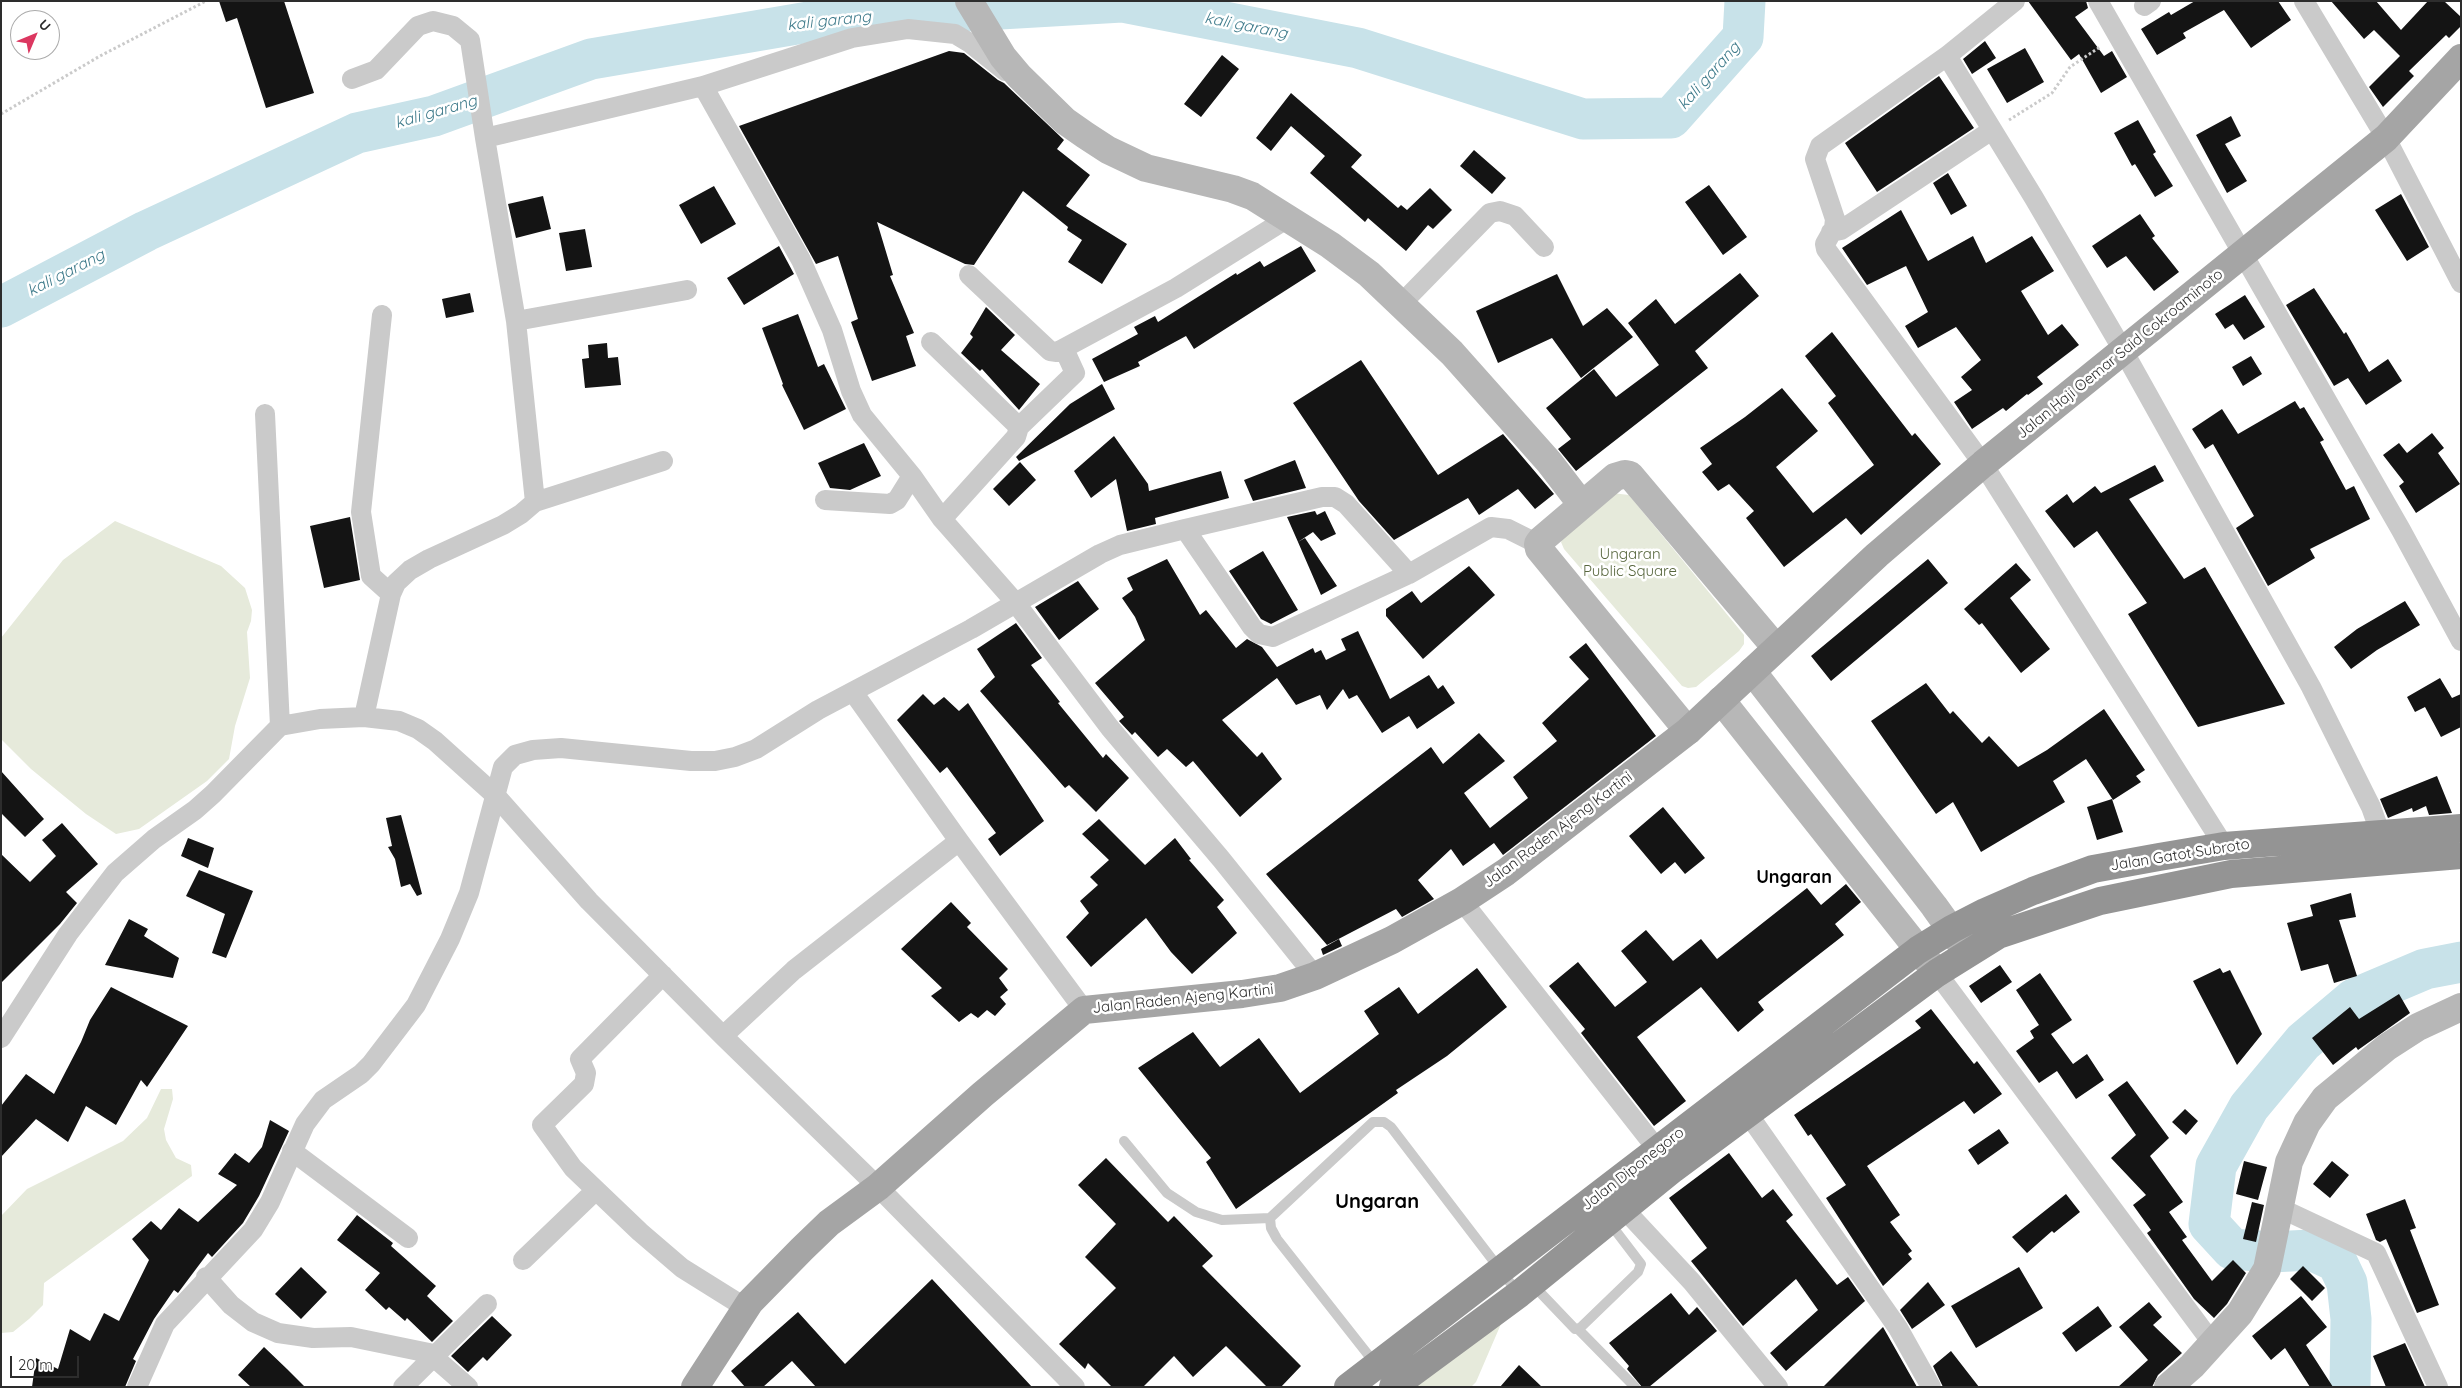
<!DOCTYPE html>
<style>
body{margin:0}
#map{position:relative;width:2462px;height:1388px;overflow:hidden;background:#fff;font-family:Quicksand,sans-serif}
canvas{display:block}
.frame{position:absolute;inset:0;border:2px solid #2d2d2d;pointer-events:none}
.north{position:absolute;left:10px;top:10px;width:50px;height:50px;box-sizing:border-box;background:#fff;border:1px solid #ababab;border-radius:50%;rotate:45deg;font-size:14px;font-weight:700;line-height:20px;text-align:center;color:#2d2d2d}
.north::after{content:'';display:block;margin:auto;width:18px;height:22px;background:#dc3760;clip-path:polygon(50% 0,100% 100%,50% 72%,0 100%)}
.scale{position:absolute;left:10px;top:1356px;width:69px;height:22px;box-sizing:border-box;border:2px solid #2d2d2d;border-top:0;padding-left:6px;font-size:15px;line-height:18px;white-space:nowrap;color:#2d2d2d;-webkit-text-stroke:4px #fff;paint-order:stroke}
</style>
<div id="map">
<canvas width="2462" height="1388"></canvas>
<div class="frame"></div>
<div class="north">U</div>
<div class="scale">20 m</div>
</div>
<script>
const ctx = document.querySelector('canvas').getContext('2d');
ctx.lineJoin = 'round';
function paint(path, color) {
  ctx.fillStyle = color;
  ctx.fill(path, 'evenodd');
}
function shape(rows) {
  const path = new Path2D();
  for (const r of rows) {
    path.moveTo(r[0], r[1]);
    for (let i = 2; i < r.length; i += 2) path.lineTo(r[i], r[i + 1]);
  }
  return path;
}
function strokePath(path, color, width, dash) {
  ctx.strokeStyle = color;
  ctx.lineWidth = width;
  ctx.lineCap = dash ? 'butt' : 'round';
  ctx.setLineDash(dash || []);
  ctx.stroke(path);
}
function label(font, color, halo, rows, align = 'center') {
  ctx.font = font + ' Quicksand,sans-serif';
  ctx.lineWidth = 5;
  ctx.setLineDash([]);
  ctx.textBaseline = 'middle';
  ctx.strokeStyle = halo;
  ctx.fillStyle = color;
  for (const [text, x, y, turn = 0] of rows) {
    ctx.save();
    ctx.translate(x, y);
    ctx.rotate((+turn || 0) * Math.PI / 180);
    ctx.textAlign = isNaN(turn) ? turn : align;
    if (halo) ctx.strokeText(text, 0, 0);
    ctx.fillText(text, 0, 0);
    ctx.restore();
  }
}
paint(shape([
 [1612,493,1629,495,1744,635,1744,644,1739,651,1696,687,1688,688,1682,686,1564,549,1561,542,1565,535],
 [115,521,221,566,245,588,252,610,251,621,247,632,250,678,235,726,229,759,207,781,139,829,116,834,86,814,31,769,1,739,1,638,63,560],
 [161,1089,172,1089,173,1099,164,1129,166,1140,176,1158,191,1165,192,1176,44,1283,43,1305,29,1319,13,1332,1,1333,1,1216,27,1189,123,1141,147,1118],
 [1504,1317,1476,1382,1471,1387,1413,1387]
]), '#e6eadb');
strokePath(shape([
 [1,307,146,231,357,133,434,116,591,59,826,19,1122,2,1358,48,1583,119,1671,118,1743,37,1745,1],
 [2350,1387,2351,1319,2347,1283,2337,1262,2311,1250,2271,1252,2232,1249,2209,1224,2216,1166,2249,1107,2303,1042,2354,999,2425,969,2461,962]
]), '#c8e2e9', 41);
paint(shape([
 [219,1,284,1,314,93,266,108,237,18,226,22],
 [2028,1,2086,1,2088,8,2075,17,2104,56,2112,51,2127,77,2101,93,2079,54,2071,60],
 [2195,1,2278,1,2291,20,2251,48,2224,10,2183,33,2186,38,2157,55,2141,29,2169,12,2171,15],
 [2331,1,2376,1,2401,30,2428,1,2444,1,2461,17,2461,26,2449,38,2446,35,2409,71,2414,76,2383,107,2369,87,2400,56,2374,30,2364,39],
 [1985,41,1996,58,1972,74,1963,59],
 [2025,48,2044,82,2007,103,1987,69],
 [949,51,964,53,998,80,1004,83,1064,140,1057,149,1090,175,1066,206,1127,244,1102,284,1068,262,1082,240,1067,230,1068,227,1023,191,974,265,965,264,877,222,893,275,890,276,914,333,906,336,916,366,872,381,851,322,858,319,838,256,816,264,739,126],
 [1222,55,1239,69,1201,117,1184,104],
 [1939,76,1974,128,1877,192,1845,143],
 [1291,93,1362,155,1351,167,1398,208,1401,205,1407,210,1430,188,1452,210,1433,229,1428,225,1406,251,1368,218,1365,222,1310,173,1325,156,1291,126,1271,151,1256,138],
 [2231,116,2241,136,2225,144,2247,181,2227,193,2196,135],
 [2138,120,2156,152,2153,154,2173,186,2155,197,2135,164,2132,166,2114,133],
 [1474,150,1506,178,1492,194,1460,166],
 [1948,173,1967,206,1951,215,1933,183],
 [1709,185,1747,237,1723,255,1685,202],
 [714,186,736,224,701,244,679,205],
 [2401,194,2429,247,2407,261,2375,210],
 [543,196,551,229,516,238,508,204],
 [1901,210,1928,261,1973,236,1986,263,2032,236,2054,271,2021,291,2048,335,2062,324,2079,345,2037,377,2043,384,2028,395,2027,394,2006,411,2003,408,1972,429,1954,402,1972,390,1961,377,1981,360,1956,327,1918,348,1905,326,1928,312,1906,266,1867,285,1842,248],
 [2140,214,2155,236,2152,238,2179,272,2154,291,2126,256,2107,268,2092,246],
 [585,229,592,267,566,271,559,233],
 [779,246,794,274,744,305,727,278],
 [1301,246,1316,271,1194,349,1186,336,1138,362,1140,366,1104,382,1092,359,1138,334,1134,327,1155,316,1158,322,1236,273,1237,275,1260,261,1264,267],
 [1740,273,1759,296,1695,351,1708,368,1576,471,1558,449,1571,439,1546,408,1594,369,1616,397,1659,365,1628,323,1656,299,1675,324],
 [1557,274,1583,326,1607,308,1633,337,1581,378,1552,338,1498,363,1476,311],
 [2314,288,2344,334,2346,332,2369,372,2388,359,2402,381,2366,405,2348,378,2334,386,2286,305],
 [470,293,474,312,446,318,442,299],
 [2245,295,2265,327,2244,340,2233,324,2225,329,2215,314],
 [986,307,1015,335,1001,350,1040,384,1019,410,982,369,980,371,961,353,973,337,970,334],
 [798,314,818,367,824,364,846,409,804,430,782,385,783,384,762,328],
 [1832,332,1912,436,1915,433,1941,464,1861,535,1846,518,1784,567,1746,518,1754,511,1729,484,1718,491,1702,472,1712,464,1700,448,1745,417,1782,388,1818,431,1776,467,1813,513,1874,465,1828,403,1836,396,1805,356],
 [607,343,608,358,618,357,621,385,585,388,582,359,589,358,588,345],
 [2251,356,2262,374,2243,386,2232,367],
 [1361,360,1438,475,1503,434,1554,494,1535,509,1518,489,1479,515,1468,498,1394,540,1359,501,1293,403],
 [1102,384,1115,409,1019,461,1016,457,1070,404],
 [2295,401,2300,409,2304,407,2324,440,2320,442,2346,490,2354,486,2370,519,2310,549,2315,558,2268,586,2236,528,2254,516,2213,444,2205,449,2192,429,2222,409,2238,434],
 [2432,433,2444,448,2438,453,2460,484,2416,513,2399,486,2404,482,2383,455,2399,443,2407,453],
 [1114,436,1148,484,1149,491,1221,471,1229,498,1155,518,1156,524,1127,531,1116,479,1091,498,1074,471],
 [864,443,881,476,850,490,830,488,818,463],
 [1295,460,1306,488,1253,501,1244,480],
 [1020,462,1036,480,1009,506,993,489],
 [2155,465,2164,481,2129,499,2184,579,2205,567,2285,704,2198,727,2128,614,2147,603,2097,531,2074,548,2045,511,2067,494,2073,503,2095,486,2101,493],
 [1315,511,1317,515,1325,511,1336,534,1321,541,1313,532,1298,542,1287,517],
 [350,517,360,580,324,588,310,526],
 [1305,538,1337,586,1321,595,1298,542],
 [1263,551,1298,610,1271,624,1261,619,1229,571],
 [1167,559,1200,615,1206,610,1236,648,1247,639,1262,647,1277,667,1313,648,1315,653,1321,650,1326,660,1346,650,1341,639,1358,631,1390,699,1429,675,1438,689,1443,685,1455,703,1417,729,1409,716,1382,733,1357,695,1349,699,1343,689,1327,710,1320,695,1296,705,1277,678,1222,720,1257,757,1262,752,1282,779,1240,817,1193,761,1186,767,1167,749,1158,757,1135,732,1132,735,1119,721,1124,717,1095,683,1145,640,1135,617,1122,598,1133,590,1127,578],
 [1928,559,1948,583,1831,681,1811,656],
 [2016,563,2031,580,2010,598,2050,649,2021,673,1982,623,1979,625,1964,609],
 [1469,566,1495,595,1423,659,1386,616,1386,609,1412,591,1421,603],
 [1078,581,1099,609,1059,640,1035,607],
 [2405,601,2420,625,2377,650,2351,669,2334,647,2357,629],
 [1016,623,1042,658,1031,665,1060,702,1058,703,1103,758,1106,754,1129,778,1096,812,1069,785,1065,788,980,691,995,677,977,649],
 [1586,643,1656,736,1503,855,1494,843,1463,866,1451,849,1418,880,1434,899,1402,917,1396,909,1327,945,1266,874,1431,747,1443,764,1479,733,1505,761,1464,793,1490,828,1528,798,1513,777,1557,741,1542,723,1589,679,1569,657],
 [2440,678,2452,698,2461,694,2461,727,2441,737,2425,707,2415,712,2407,697],
 [1926,683,1950,714,1953,711,1982,743,1989,736,2018,767,2047,750,2104,709,2145,770,2136,776,2141,782,2113,800,2086,759,2053,781,2065,802,1981,852,1953,802,1936,814,1871,721],
 [923,694,934,705,944,697,959,711,968,703,1044,821,1000,856,988,839,996,833,947,767,940,773,897,720],
 [1,771,44,819,25,837,1,813],
 [2437,776,2452,813,2429,815,2426,806,2413,812,2412,808,2388,818,2380,799],
 [2112,799,2123,832,2097,840,2087,807],
 [1663,807,1705,858,1685,874,1675,862,1661,874,1629,836],
 [401,815,422,894,417,896,410,884,401,887,395,859,388,847,392,846,386,818],
 [1099,819,1145,865,1175,838,1191,859,1189,860,1224,900,1217,907,1237,933,1192,974,1171,952,1146,918,1091,967,1066,937,1089,913,1080,901,1098,885,1090,877,1109,860,1082,834],
 [62,823,98,864,66,892,77,903,60,924,1,983,1,854,30,882,56,856,42,840],
 [188,838,214,848,208,868,181,856],
 [199,870,253,891,226,958,212,953,225,914,186,896],
 [1846,884,1861,902,1835,924,1844,935,1758,1002,1764,1010,1738,1032,1701,987,1637,1037,1686,1101,1654,1126,1581,1033,1585,1029,1549,986,1578,962,1615,1007,1647,982,1621,951,1646,930,1673,961,1701,939,1717,959,1807,888,1821,905],
 [2351,893,2356,917,2339,920,2357,976,2334,983,2328,964,2301,971,2287,923,2313,916,2310,905],
 [951,902,971,923,967,927,1008,969,999,978,1008,990,1000,997,1006,1004,995,1016,987,1010,978,1018,971,1013,959,1022,931,996,942,988,901,949],
 [129,919,148,929,144,936,179,958,173,978,105,965],
 [1339,939,1342,946,1323,955,1321,949],
 [2000,965,2012,982,1981,1003,1969,986],
 [1477,968,1507,1007,1447,1056,1396,1090,1398,1093,1236,1209,1206,1162,1211,1158,1138,1068,1193,1032,1220,1067,1259,1038,1300,1093,1379,1034,1364,1011,1399,987,1418,1014],
 [2220,968,2223,973,2230,970,2262,1034,2237,1065,2193,981],
 [2040,973,2072,1020,2051,1034,2073,1064,2087,1054,2104,1080,2076,1099,2057,1071,2039,1083,2016,1051,2034,1038,2030,1031,2039,1025,2016,990],
 [111,987,188,1026,147,1087,141,1080,116,1125,86,1106,68,1142,36,1119,1,1157,1,1106,26,1074,54,1094,81,1042,90,1020],
 [2399,994,2410,1013,2358,1050,2356,1047,2333,1065,2312,1038,2350,1007,2359,1019],
 [1931,1009,1974,1064,1977,1061,2002,1094,1974,1114,1964,1101,1867,1166,1900,1215,1890,1222,1912,1251,1908,1254,1912,1259,1883,1286,1826,1198,1846,1185,1811,1134,1808,1136,1794,1115,1921,1028,1915,1021],
 [2127,1081,2169,1138,2150,1156,2183,1202,2169,1212,2187,1237,2182,1240,2212,1281,2233,1260,2246,1273,2227,1304,2214,1318,2194,1299,2147,1233,2151,1230,2133,1205,2146,1195,2111,1158,2136,1135,2108,1095],
 [2185,1109,2198,1121,2186,1135,2172,1122],
 [270,1120,289,1131,259,1196,243,1223,212,1257,208,1253,178,1293,174,1290,154,1319,133,1359,136,1361,125,1387,32,1387,36,1358,58,1369,70,1329,90,1341,104,1313,119,1321,149,1260,132,1239,151,1221,161,1230,179,1208,198,1222,237,1185,218,1174,235,1153,249,1163,262,1147],
 [1999,1129,2009,1143,1978,1165,1968,1150],
 [1729,1153,1762,1198,1773,1189,1793,1215,1786,1221,1837,1285,1848,1277,1865,1301,1786,1371,1770,1353,1818,1310,1796,1279,1743,1326,1691,1261,1707,1248,1669,1198],
 [1106,1158,1168,1222,1174,1216,1213,1256,1202,1266,1301,1366,1281,1387,1267,1387,1226,1346,1193,1377,1174,1356,1143,1387,1112,1387,1088,1363,1085,1369,1059,1344,1116,1288,1085,1257,1116,1224,1078,1185],
 [2244,1161,2267,1167,2258,1200,2236,1194],
 [2332,1161,2349,1175,2330,1198,2313,1184],
 [2066,1194,2080,1212,2054,1233,2052,1231,2027,1253,2012,1237],
 [2405,1199,2416,1228,2410,1230,2439,1305,2417,1313,2386,1239,2380,1242,2376,1240,2366,1214],
 [2252,1202,2264,1205,2256,1242,2243,1239],
 [357,1215,393,1243,391,1246,436,1286,427,1296,453,1321,432,1342,407,1318,405,1321,389,1307,386,1310,365,1290,380,1273,337,1240],
 [2303,1266,2325,1288,2312,1301,2290,1279],
 [301,1267,327,1292,301,1319,275,1294],
 [2019,1267,2043,1308,1976,1348,1951,1306],
 [932,1279,1032,1387,816,1387,792,1361,763,1387,745,1387,731,1371,798,1312,845,1364],
 [1928,1282,1945,1305,1912,1329,1900,1310],
 [1671,1293,1689,1315,1697,1307,1717,1331,1649,1387,1642,1387,1627,1369,1629,1366,1609,1343],
 [2301,1296,2327,1327,2306,1345,2333,1387,2310,1387,2285,1348,2271,1360,2252,1336],
 [2149,1302,2162,1317,2153,1325,2182,1353,2158,1375,2152,1387,2118,1387,2148,1360,2119,1327],
 [2098,1306,2112,1326,2076,1352,2062,1333],
 [492,1316,512,1335,487,1361,483,1357,468,1372,451,1356],
 [1883,1327,1917,1387,1823,1387],
 [2405,1343,2425,1387,2386,1387,2373,1356],
 [264,1347,287,1369,305,1387,251,1387,238,1375],
 [1951,1351,1979,1387,1943,1387,1933,1366],
 [1519,1365,1542,1387,1500,1387]
]), '#141414');
strokePath(shape([
 [1,114,100,56,206,1],
 [2009,120,2052,93,2070,67,2100,47]
]), '#cacaca', 3, [2.5, 2.5]);
strokePath(shape([
 [1124,1141,1167,1193,1196,1212,1222,1220,1270,1218,1373,1122,1384,1122,1391,1127,1518,1293],
 [1270,1218,1271,1228,1277,1239,1377,1366,1390,1387],
 [1533,1285,1575,1329,1580,1328,1638,1272,1641,1264,1609,1222],
 [1578,1329,1635,1387]
]), '#cacaca', 10);
strokePath(shape([
 [2015,1,1947,56,1820,146,1815,159,1835,219,1834,228,1825,244,1826,249,1983,464,2224,846],
 [2098,1,2401,530,2461,641],
 [2304,1,2386,138,2461,283],
 [2144,6,2151,1],
 [1947,56,2034,198,2124,352,2311,687,2371,807,2381,835],
 [352,79,376,70,418,26,433,21,453,26,470,40,485,138],
 [703,86,801,260,832,330,851,391,862,415,912,476,942,519,1015,602,1110,728,1221,859,1315,976],
 [1831,232,1841,230,1992,130],
 [969,275,1050,351,1057,352,1176,288,1288,218],
 [1401,304,1490,213,1500,211,1515,216,1544,247],
 [382,315,361,512,371,576,391,594],
 [516,321,687,290],
 [931,342,1019,427,1016,437,942,519],
 [265,414,280,726],
 [1019,427,1075,373,1064,349],
 [825,500,890,504,897,500,912,476],
 [535,502,663,461],
 [1185,529,1322,497,1335,497,1346,504,1409,574],
 [853,692,959,841,1084,1010],
 [364,717,391,594,396,583,410,570,429,559,503,525,521,514,535,502,516,321,485,138,703,86,852,38,908,29,955,34,970,43,1005,71],
 [1462,901,1657,1149],
 [1937,973,2213,1344],
 [663,975,580,1059,586,1073,584,1084,542,1125,573,1168,640,1232,682,1268,746,1308],
 [723,1036,794,970,959,841],
 [1,1038,68,934,115,873,154,839,195,810,213,794,280,726,320,719,364,717,399,721,418,729,435,741,495,795,589,901,723,1036,878,1187,1075,1387],
 [1748,1114,1898,1328,1931,1387],
 [292,1151,408,1238],
 [2280,1208,2376,1253,2438,1387],
 [1624,1209,1692,1282,1778,1387],
 [523,1260,595,1191],
 [206,1277,231,1305,253,1322,278,1333,313,1338,351,1337,429,1353,468,1387],
 [137,1387,165,1324,253,1230,270,1202,305,1124,323,1100,361,1074,371,1064,416,1005,450,939,469,893,503,767,515,755,533,750,561,748,691,761,715,761,735,757,756,749,818,710,971,629,1100,554,1120,545,1185,529,1252,627,1259,634,1273,637,1409,574,1491,527,1508,529,1538,544],
 [403,1387,487,1304]
]), '#cacaca', 20);
strokePath(shape([
 [969,1,1003,57,1019,76,1065,121,1085,135,1108,150,1146,168,1233,189,1252,196,1330,245,1369,274,1452,353,1549,462,1582,505],
 [1752,671,1934,906,1964,948],
 [1721,700,1937,973],
 [1688,731,1539,549,1538,544,1541,540,1615,477,1625,474,1630,475,1776,648],
 [2168,1387,2192,1366,2240,1313,2267,1269,2289,1162,2307,1123,2325,1098,2387,1047,2418,1027,2461,1007]
]), '#b7b7b7', 28);
strokePath(shape([
 [695,1387,750,1302,802,1249,829,1223,878,1187,983,1094,1084,1010,1242,994,1280,988,1315,976,1392,940,1462,901,1506,872,1688,731,1877,555,1983,464,2386,138,2461,58]
]), '#a5a5a5', 28);
strokePath(shape([
 [1348,1387,1918,950,1952,929,1985,912,2033,891,2093,869,2159,857,2224,846,2461,828],
 [1393,1387,1519,1294,1673,1169,1937,973,1998,935,2100,901,2231,874,2461,855]
]), '#949494', 28);
label('15px', '#2d2d2d', '#fff', [
 ["Jalan Haji Oemar Said Cokroaminoto",2120,354,-39],
 ["Jalan Raden Ajeng Kartini",1558,830,-37],
 ["Jalan Gatot Subroto",2180,855,-9],
 ["Jalan Raden Ajeng Kartini",1183,999,-6],
 ["Jalan Diponegoro",1633,1169,-38]
]);
label('15px', '#57663d', '#fff', [
 ["Ungaran",1630,554],
 ["Public Square",1630,571]
]);
label('italic 16px', '#3f7b8b', '#fff', [
 ["kali garang",829,21,-6],
 ["kali garang",1246,26,11],
 ["kali garang",1709,76,-48],
 ["kali garang",436,112,-16],
 ["kali garang",66,273,-27]
]);
label('bold 18px', '#000', '#fff', [
 ["Ungaran",1794,878]
]);
label('bold 20px', '#000', '#fff', [
 ["Ungaran",1377,1202]
]);
</script>
